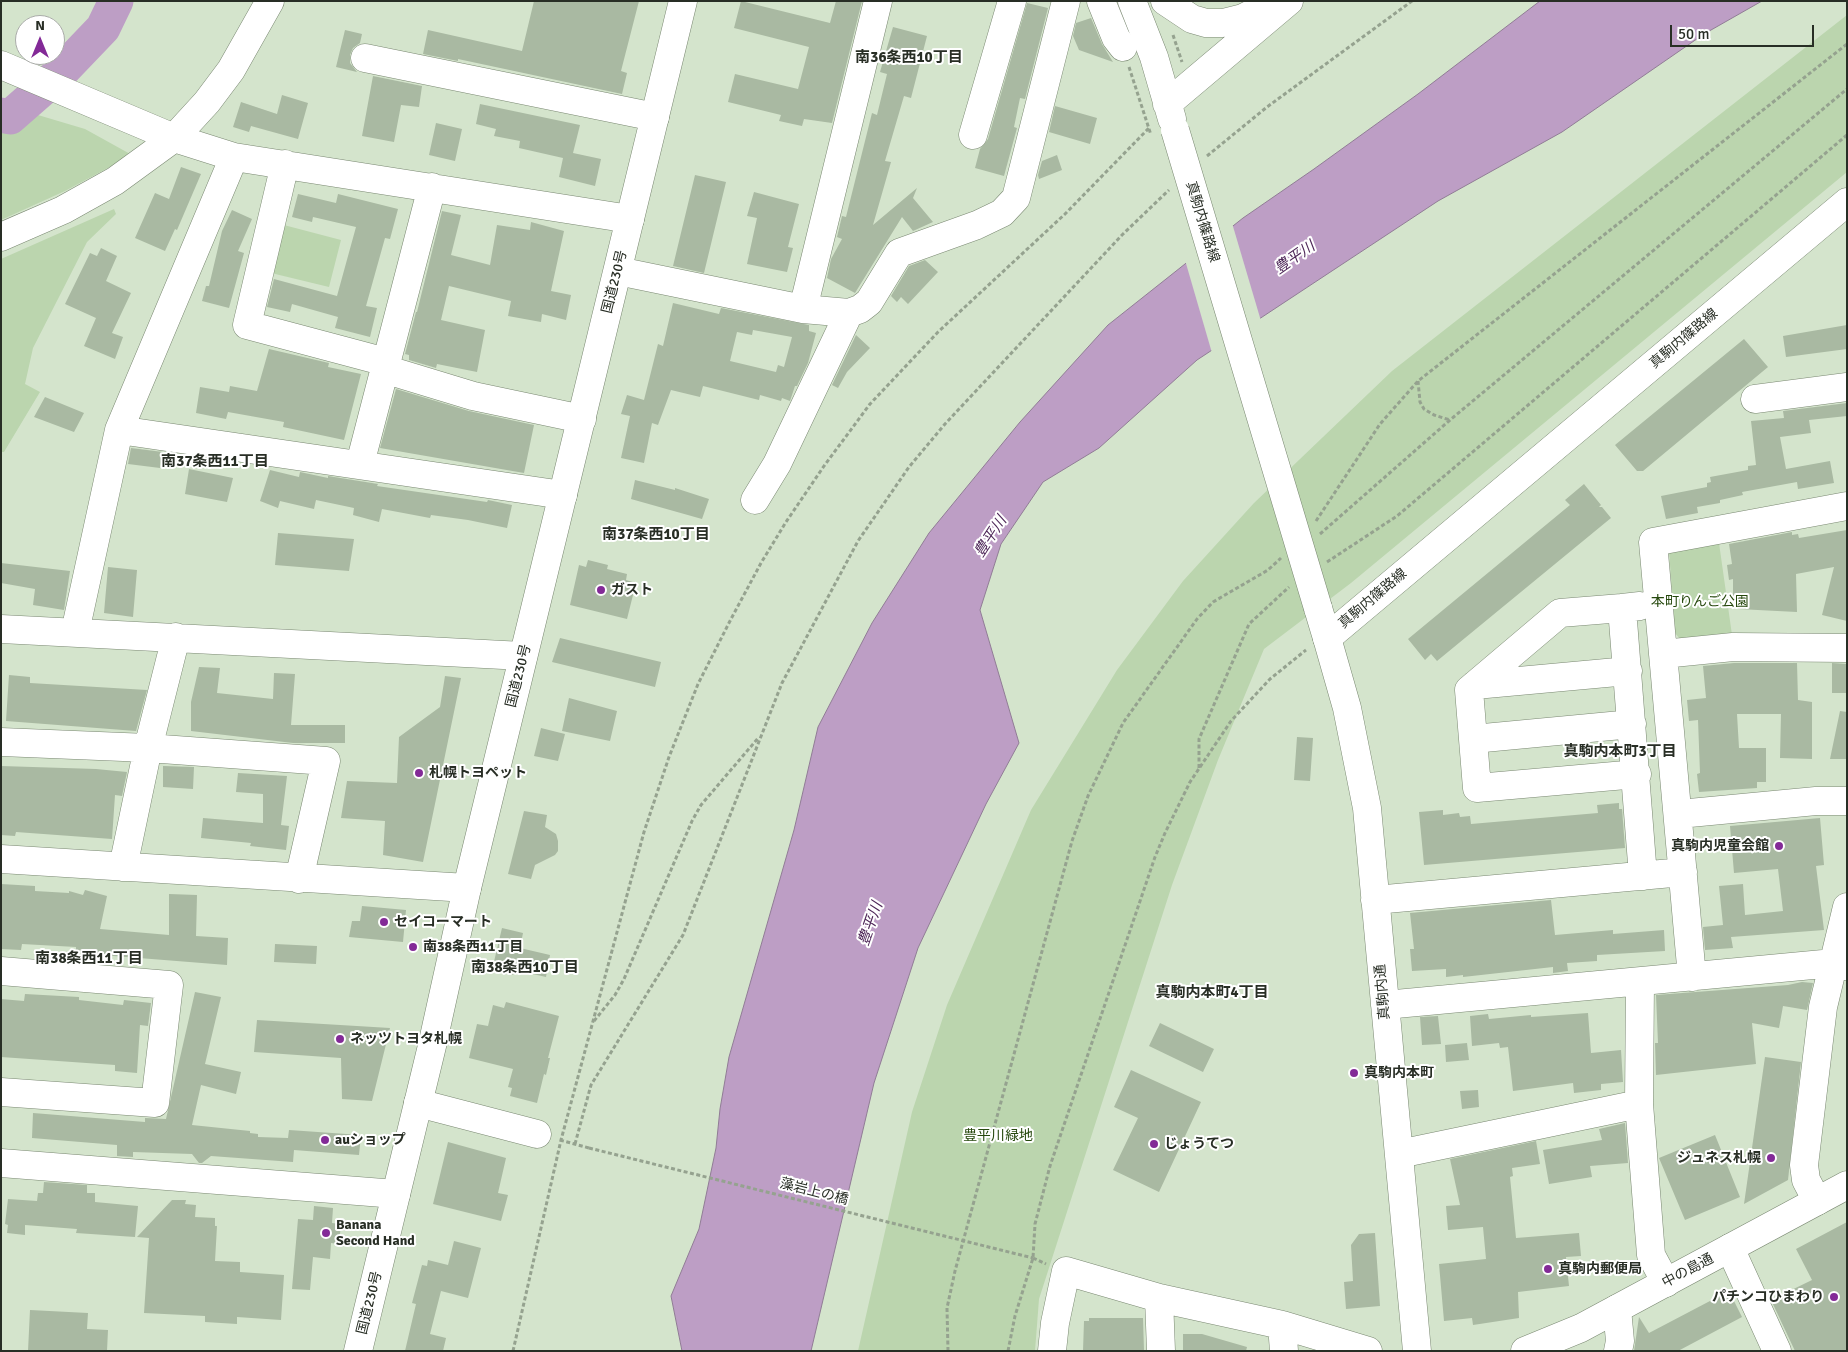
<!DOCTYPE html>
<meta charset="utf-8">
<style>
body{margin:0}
#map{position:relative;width:1848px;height:1352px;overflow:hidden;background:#d4e4cc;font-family:Signika,sans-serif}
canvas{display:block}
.frame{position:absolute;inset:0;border:2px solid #282e25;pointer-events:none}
.north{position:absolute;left:15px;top:15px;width:50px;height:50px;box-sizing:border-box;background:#fff;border:1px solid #a9aba8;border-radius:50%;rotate:0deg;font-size:14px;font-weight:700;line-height:20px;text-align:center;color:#282e25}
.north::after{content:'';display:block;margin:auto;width:18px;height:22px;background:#832a97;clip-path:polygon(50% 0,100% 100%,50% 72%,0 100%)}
.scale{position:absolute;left:1670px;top:25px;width:144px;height:22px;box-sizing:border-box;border:2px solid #282e25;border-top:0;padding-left:6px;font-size:15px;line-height:18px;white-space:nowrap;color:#282e25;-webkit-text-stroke:4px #fff;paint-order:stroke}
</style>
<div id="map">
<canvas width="1848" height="1352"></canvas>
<div class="frame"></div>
<div class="north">N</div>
<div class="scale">50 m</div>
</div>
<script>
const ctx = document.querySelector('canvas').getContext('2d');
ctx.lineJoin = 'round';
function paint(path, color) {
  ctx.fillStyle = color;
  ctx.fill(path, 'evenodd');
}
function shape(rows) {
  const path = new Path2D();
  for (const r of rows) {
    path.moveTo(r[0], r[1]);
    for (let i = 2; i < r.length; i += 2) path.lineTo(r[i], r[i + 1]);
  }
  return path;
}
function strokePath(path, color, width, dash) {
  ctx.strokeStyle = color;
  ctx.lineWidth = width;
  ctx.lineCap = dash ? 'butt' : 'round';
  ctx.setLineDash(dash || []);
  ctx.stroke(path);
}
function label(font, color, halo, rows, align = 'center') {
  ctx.font = font + ' Signika,"Noto Sans JP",sans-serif';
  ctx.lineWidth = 4;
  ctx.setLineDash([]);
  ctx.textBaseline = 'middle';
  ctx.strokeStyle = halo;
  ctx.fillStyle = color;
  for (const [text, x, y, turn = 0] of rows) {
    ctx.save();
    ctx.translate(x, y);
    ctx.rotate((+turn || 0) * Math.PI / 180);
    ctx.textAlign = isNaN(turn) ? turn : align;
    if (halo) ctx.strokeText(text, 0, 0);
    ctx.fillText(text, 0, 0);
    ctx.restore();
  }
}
paint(shape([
 [1847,15,1847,172,1351,583,1264,649,1218,760,1172,885,1039,1299,1035,1351,858,1351,912,1112,947,1005,1031,810,1117,670,1183,581,1254,503,1392,371],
 [1,104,85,129,132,155,65,191,1,220],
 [114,209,116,214,87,242,33,348,25,384,40,392,4,452,1,452,1,259],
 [280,224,341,240,329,287,267,272],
 [1719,543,1732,635,1680,639,1675,633,1669,551]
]), '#bbd5ae');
const water = shape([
 [1540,1,1762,1,1704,34,1562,132,1438,201,1197,360,1099,448,1043,482,1001,544,980,610,1019,743,986,804,918,948,874,1083,811,1351,682,1351,671,1296,699,1229,716,1148,720,1109,729,1057,794,830,818,727,872,623,929,533,1020,422,1108,325,1243,218,1314,169,1418,94,1540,1]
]);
paint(water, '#bd9ec5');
strokePath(water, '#907c95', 1);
paint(shape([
 [1232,223,1261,321,1212,353,1185,260]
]), '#d4e4cc');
strokePath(shape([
 [1,115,10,117,58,75,103,28,116,1]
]), '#bd9ec5', 35);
paint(shape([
 [534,1,639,1,621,71,627,73,622,94,458,59,458,61,423,54,428,30,522,51],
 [741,1,830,23,836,1,862,1,832,123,804,119,802,126,779,121,781,115,728,102,735,74,798,89,809,47,734,28],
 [1027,3,1048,8,1025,99,1020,98,1014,127,1017,128,1004,176,975,168,980,149,988,139],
 [1091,18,1102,44,1113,62,1079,50,1073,36,1076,23],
 [893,27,927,36,911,98,904,96,885,161,891,162,873,225,917,188,913,198,933,222,913,231,902,217,855,293,827,278,831,259,842,239,837,237,842,216,846,217,872,113,877,115,887,74,880,72],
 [345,30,362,34,360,43,353,48,350,55,350,63,357,72,336,67],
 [373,76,422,86,419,107,401,105,394,142,362,136],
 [282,95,308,103,298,139,251,126,249,132,233,127,241,102,277,114],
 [480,104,580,125,573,153,601,159,595,186,559,177,563,158,519,148,520,141,494,136,496,129,476,124],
 [1055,106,1097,118,1090,144,1049,132],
 [436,123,462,129,455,161,429,155],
 [1057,155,1062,170,1039,179,1038,175,1042,161],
 [181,167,201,174,177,230,175,229,165,251,135,238,155,193,169,199],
 [695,175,726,182,704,273,673,266],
 [754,192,799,204,788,247,793,248,787,272,747,264,757,218,747,216],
 [298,194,336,203,338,194,398,209,390,239,385,238,366,306,377,308,370,337,335,328,338,317,292,304,290,312,267,307,274,279,337,296,356,227,313,217,312,222,292,217],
 [232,210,252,219,238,251,244,253,229,308,202,301,206,286,209,286,222,231],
 [442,211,461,215,451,255,490,265,497,225,530,230,531,222,564,231,551,291,571,295,566,320,542,314,541,322,508,316,511,301,449,286,441,320,485,330,477,372,437,364,436,368,409,360,409,355,405,354,416,312,417,312],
 [101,248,117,256,106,281,131,293,112,333,123,337,115,359,84,346,96,318,65,304,90,253,97,256],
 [925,260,938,272,908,304,901,297,897,302,891,296,909,266],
 [673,303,719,314,721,308,809,325,809,331,816,333,808,363,797,386,795,386,790,401,782,398,781,401,760,395,759,400,703,386,700,397,671,390,658,425,652,423,644,463,621,458,630,416,621,414,627,395,644,400,658,344,663,346],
 [753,330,792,337,784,367,778,365,776,372,730,361,737,332,752,335],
 [1847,325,1847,349,1786,357,1783,336],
 [856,335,870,348,847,372,838,388,832,385],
 [1744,339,1768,367,1643,471,1637,471,1615,445],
 [269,349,329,363,328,367,361,374,344,440,283,427,284,422,228,412,226,419,196,413,200,387,229,392,230,386,257,391],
 [396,389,469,411,534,425,524,473,380,448],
 [45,397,84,413,74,432,34,417],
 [1847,403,1847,416,1809,420,1811,433,1780,437,1786,469,1830,461,1834,483,1798,489,1797,482,1742,492,1743,495,1720,500,1720,503,1697,507,1698,513,1666,519,1661,496,1707,487,1707,483,1711,482,1710,477,1748,470,1748,466,1756,465,1751,421,1784,418,1783,411],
 [131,448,163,452,160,468,128,464],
 [189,469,233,478,227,502,185,494],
 [270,470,299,477,300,472,328,478,328,476,378,484,377,486,487,502,488,500,512,505,507,528,468,520,431,515,430,518,382,509,379,522,353,515,354,508,316,500,314,509,280,501,278,508,260,501],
 [635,480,675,490,675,488,709,499,702,519,631,499],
 [1584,484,1601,505,1599,507,1602,507,1611,518,1437,661,1431,654,1425,660,1408,639,1570,505,1565,500],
 [1847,530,1847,621,1822,615,1834,567,1796,574,1797,612,1738,609,1738,602,1733,602,1733,579,1729,580,1727,565,1732,564,1729,544,1792,532,1792,535,1798,534,1799,538],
 [278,533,354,539,349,571,275,565],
 [588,560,608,565,607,569,627,574,626,580,636,583,627,619,570,605,579,565,586,567],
 [1,563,70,571,64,610,33,605,35,589,1,583],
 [108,567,137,570,133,617,104,613],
 [560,638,661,662,655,687,552,662],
 [1734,663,1797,663,1798,700,1812,702,1812,759,1780,758,1781,714,1737,714,1739,748,1766,748,1766,782,1757,782,1757,788,1699,792,1697,774,1700,773,1698,720,1689,721,1687,700,1706,698,1703,666],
 [1832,663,1847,664,1847,693,1832,693],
 [199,667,220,668,217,693,273,699,274,673,295,674,291,725,345,725,345,743,293,743,191,731,191,702],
 [9,675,30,677,30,683,147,690,136,731,6,721],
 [445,676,461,678,423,862,383,855,385,821,341,818,347,781,397,783,399,737,440,707],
 [569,698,617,711,610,741,562,731],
 [1840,711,1847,712,1847,759,1830,759],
 [541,728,565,734,558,761,534,756],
 [1297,737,1313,738,1310,781,1294,780],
 [1,766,96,769,127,772,122,796,115,795,112,839,16,832,15,836,1,835],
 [163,766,194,767,193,789,163,787],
 [238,773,287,776,281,825,289,826,286,850,250,846,251,843,201,838,203,818,263,823,263,794,236,792],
 [1619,803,1619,809,1622,809,1625,848,1424,865,1419,812,1443,810,1443,815,1459,813,1460,817,1470,816,1471,824,1598,813,1597,805],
 [524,811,547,815,545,827,556,834,558,841,558,851,555,855,535,865,531,879,508,874],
 [1820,818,1824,865,1816,866,1824,930,1731,937,1733,948,1705,950,1703,927,1723,925,1719,886,1743,884,1745,915,1783,911,1778,869,1734,873,1730,826],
 [1,884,35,886,35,891,69,893,69,891,83,895,85,890,107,896,100,929,169,935,169,894,197,895,196,936,228,938,227,965,76,953,76,947,22,944,21,950,1,949],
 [1551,900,1555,935,1613,930,1613,934,1664,930,1665,951,1597,955,1597,961,1567,963,1568,971,1553,973,1553,967,1463,977,1463,975,1446,977,1446,969,1412,971,1410,949,1414,949,1410,913],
 [362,906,406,910,403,942,349,937,352,921,360,921],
 [502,928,523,933,520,948,550,955,546,977,515,970,513,975,492,970],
 [275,944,317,946,316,964,274,962],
 [1802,982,1813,983,1807,1010,1783,1006,1779,1028,1752,1023,1756,1064,1656,1075,1655,1043,1658,1043,1656,995,1788,985],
 [195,992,221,997,205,1064,241,1072,236,1094,201,1085,192,1125,250,1131,250,1133,258,1134,258,1137,288,1138,289,1130,361,1135,359,1155,294,1150,293,1162,211,1156,202,1163,199,1163,192,1154,133,1152,133,1157,117,1156,117,1145,32,1138,33,1113,145,1122,145,1118,166,1119],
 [25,994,79,997,79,1000,123,1005,124,1000,151,1003,148,1026,140,1025,137,1073,115,1071,115,1065,1,1057,1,999,24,1001],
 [506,1002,559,1016,548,1058,550,1058,546,1075,544,1074,537,1103,510,1096,512,1088,508,1087,513,1069,469,1058,477,1024,488,1026,493,1005,504,1008],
 [1588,1013,1591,1053,1621,1050,1623,1082,1601,1084,1601,1090,1574,1093,1573,1083,1513,1091,1508,1047,1500,1048,1499,1043,1472,1046,1470,1016,1488,1014,1489,1019,1531,1015,1531,1017],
 [1438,1016,1441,1044,1422,1045,1420,1017],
 [257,1020,390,1028,372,1101,342,1099,341,1058,254,1052],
 [1160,1023,1214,1049,1203,1072,1149,1046],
 [1467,1043,1469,1060,1446,1062,1445,1045],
 [1765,1057,1801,1062,1788,1180,1744,1204],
 [1131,1070,1201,1102,1159,1192,1113,1170,1138,1118,1114,1107],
 [1478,1090,1479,1107,1462,1109,1460,1091],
 [1625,1123,1628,1163,1590,1166,1592,1177,1549,1184,1543,1150,1602,1140,1599,1129],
 [1715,1135,1740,1197,1685,1220,1659,1158],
 [1536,1141,1540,1164,1512,1168,1513,1176,1510,1177,1516,1238,1579,1233,1581,1256,1566,1257,1569,1286,1518,1292,1519,1318,1473,1325,1472,1318,1444,1321,1439,1264,1486,1259,1483,1227,1448,1230,1446,1206,1460,1205,1450,1159],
 [448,1142,506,1158,498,1193,508,1195,501,1221,433,1204],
 [44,1182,87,1185,87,1193,95,1193,95,1202,138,1206,135,1237,76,1233,77,1229,25,1225,25,1235,7,1233,8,1225,5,1224,8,1199,37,1201,38,1193,43,1193],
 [172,1200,186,1200,185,1204,196,1205,195,1217,215,1218,215,1226,217,1226,215,1261,240,1262,240,1272,284,1275,281,1320,237,1317,237,1324,205,1322,205,1316,144,1313,149,1238,137,1237],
 [314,1206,333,1208,332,1223,341,1224,339,1244,331,1243,330,1259,313,1257,310,1290,292,1289,298,1219,313,1220],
 [1847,1222,1847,1351,1795,1351,1771,1300,1812,1280,1796,1249],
 [1375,1233,1380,1306,1346,1309,1344,1282,1353,1281,1351,1245,1359,1234],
 [454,1241,481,1248,468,1298,441,1291,430,1334,446,1338,443,1351,405,1351,416,1304,412,1303,422,1265,427,1266,428,1260,448,1265],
 [1729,1291,1742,1317,1678,1351,1634,1351,1639,1317,1649,1333],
 [30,1310,88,1313,87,1329,108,1330,107,1351,28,1351],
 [1089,1318,1143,1318,1144,1351,1083,1351,1084,1321,1089,1321],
 [1183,1334,1202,1334,1247,1347,1246,1351,1183,1351]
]), '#a9b9a2');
const minor = shape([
 [1101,1,1116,38,1123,47],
 [365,58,655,117],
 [1,65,174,138,234,157,630,219],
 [973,135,1012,1],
 [285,164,247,325,386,362],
 [1,237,63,210,115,181,174,138,207,102,231,70,270,1],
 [618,271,803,309,849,313,860,309,869,302,899,253,977,225,1002,213,1016,198,1066,1],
 [803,309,878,1],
 [384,369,473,396,582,419],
 [1755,399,1847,387],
 [119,430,563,495],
 [360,464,432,187],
 [755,500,777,464,849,313],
 [1640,606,1622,608,1643,876],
 [1622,608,1560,613,1469,690,1477,788,1637,774],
 [1,629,523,656],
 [75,632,119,430,234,157],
 [1327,638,1347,708,1367,808,1417,1351],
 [1663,654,1733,647,1847,648],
 [1475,685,1628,671],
 [1473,739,1632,724],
 [1,742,148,748,326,761,299,879],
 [1679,814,1816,801,1847,801],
 [1,859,467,888],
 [123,867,148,748,176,637],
 [1375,900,1683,872],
 [1,971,169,985,155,1103,1,1092],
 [1692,977,1653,542,1847,506],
 [1640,982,1639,1104,1650,1242,1651,1255,1666,1283],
 [1385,1005,1834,963,1847,966],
 [418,1103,537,1134],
 [1399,1154,1639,1104],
 [1,1163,396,1194],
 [1817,1201,1806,1180,1804,1165,1823,1007,1847,907],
 [1730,1248,1777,1351],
 [1159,1298,1161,1351],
 [1617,1309,1620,1341,1618,1351],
 [1282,1325,1284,1351],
 [1052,1351,1055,1323,1066,1271,1159,1298,1282,1325,1368,1351]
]);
const major = shape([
 [1132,1,1154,57,1172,119],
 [1165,1,1192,19,1206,23,1223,23,1243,18,1273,3],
 [1167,104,1289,1],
 [1318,608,1327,638,1847,202]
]);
const highway = shape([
 [358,1351,432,1046,467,888,683,1],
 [1525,1351,1581,1328,1847,1185]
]);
strokePath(minor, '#7a8872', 29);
strokePath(major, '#7a8872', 29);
strokePath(highway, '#7a8872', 29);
strokePath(shape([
 [1173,35,1182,62],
 [1129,67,1151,135],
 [1207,156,1267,107,1412,1],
 [1418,381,1420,402,1424,409,1434,415,1450,420],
 [1316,521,1380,424,1418,381,1847,44],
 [1320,534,1450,420,1847,89],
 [1327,562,1397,516,1847,135],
 [1199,768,1199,739,1249,624,1289,587],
 [594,1021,615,995,624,979,692,821,701,805,759,737],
 [560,1140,589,1148],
 [575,1144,591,1085,683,935,782,683,858,541,909,467,945,424,1122,235,1169,190],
 [1033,1258,1046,1264],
 [513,1351,561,1140,644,832,669,757,698,684,731,619,761,563,786,522,824,466,870,404,938,332,1065,214,1149,128],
 [948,1351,947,1308,955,1271,1072,841,1088,796,1123,723,1197,619,1213,602,1268,570,1281,558],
 [1008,1351,1015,1316,1033,1258,1035,1224,1050,1166,1155,857,1165,833,1190,782,1231,721,1270,679,1306,650]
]), '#95a28f', 3, [4, 2.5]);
strokePath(minor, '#fff', 28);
strokePath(major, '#fff', 28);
strokePath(highway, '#fff', 28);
const majorBridge = shape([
 [1175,130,1318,608]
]);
strokePath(majorBridge, '#7a8872', 29, []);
strokePath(shape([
 [589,1148,1033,1258]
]), '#95a28f', 3, [4, 2.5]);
strokePath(majorBridge, '#fff', 28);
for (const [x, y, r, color] of [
 [601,590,5,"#832a97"],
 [419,773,5,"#832a97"],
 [1779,846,5,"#832a97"],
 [384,922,5,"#832a97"],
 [413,947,5,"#832a97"],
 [340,1039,5,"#832a97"],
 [1354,1073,5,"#832a97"],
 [325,1140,5,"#832a97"],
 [1154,1144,5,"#832a97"],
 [1771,1158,5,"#832a97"],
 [326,1233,5,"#832a97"],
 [1548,1269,5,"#832a97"],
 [1834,1297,5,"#832a97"]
]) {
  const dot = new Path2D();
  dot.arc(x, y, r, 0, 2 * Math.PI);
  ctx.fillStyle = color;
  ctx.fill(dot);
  strokePath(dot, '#fff', 2);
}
label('14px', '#282e25', '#fff', [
 ["真駒内篠路線",1202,222,73],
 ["国道230号",615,282,-76],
 ["真駒内篠路線",1684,339,-40],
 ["真駒内篠路線",1373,599,-40],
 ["国道230号",519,676,-76],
 ["真駒内通",1383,992,-95],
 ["藻岩上の橋",814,1192,14],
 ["中の島通",1688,1271,-28],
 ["国道230号",370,1303,-76]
]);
label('bold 14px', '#282e25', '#fff', [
 ["ガスト",611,590],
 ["札幌トヨペット",429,773],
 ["真駒内児童会館",1769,846,"right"],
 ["セイコーマート",394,922],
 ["南38条西11丁目",423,947],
 ["ネッツトヨタ札幌",350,1039],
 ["真駒内本町",1364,1073],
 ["auショップ",335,1140],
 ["じょうてつ",1164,1144],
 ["ジュネス札幌",1761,1158,"right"],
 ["Banana",336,1225],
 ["Second Hand",336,1241],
 ["真駒内郵便局",1558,1269],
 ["パチンコひまわり",1824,1297,"right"]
], 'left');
label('14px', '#26480d', '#fff', [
 ["本町りんご公園",1700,602],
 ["豊平川緑地",998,1136]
]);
label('bold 15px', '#282e25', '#fff', [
 ["南36条西10丁目",909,58],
 ["南37条西11丁目",215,462],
 ["南37条西10丁目",656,535],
 ["真駒内本町3丁目",1620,752],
 ["南38条西11丁目",89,959],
 ["南38条西10丁目",525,968],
 ["真駒内本町4丁目",1212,993]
]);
label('italic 15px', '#4d2657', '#fff', [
 ["豊平川",1295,258,-35],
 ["豊平川",991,537,-57],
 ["豊平川",871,924,-71]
]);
</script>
